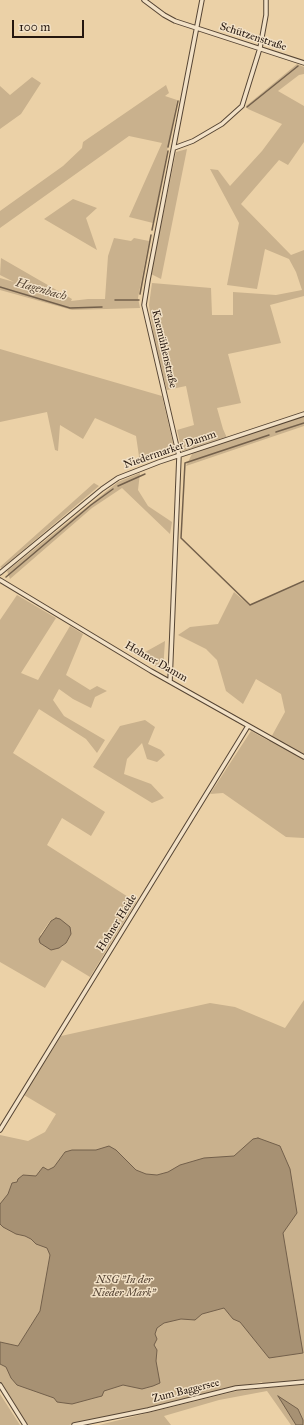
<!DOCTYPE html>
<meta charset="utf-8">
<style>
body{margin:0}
#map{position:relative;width:304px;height:1425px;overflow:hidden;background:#ebd1a7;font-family:"IM FELL Great Primer",serif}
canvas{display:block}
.scale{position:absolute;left:12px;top:20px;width:72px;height:18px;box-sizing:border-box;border:2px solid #24160e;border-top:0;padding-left:5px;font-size:12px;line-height:14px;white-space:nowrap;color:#24160e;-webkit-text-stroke:3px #f2e1c6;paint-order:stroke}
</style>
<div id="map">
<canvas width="304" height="1425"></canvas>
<div class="scale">100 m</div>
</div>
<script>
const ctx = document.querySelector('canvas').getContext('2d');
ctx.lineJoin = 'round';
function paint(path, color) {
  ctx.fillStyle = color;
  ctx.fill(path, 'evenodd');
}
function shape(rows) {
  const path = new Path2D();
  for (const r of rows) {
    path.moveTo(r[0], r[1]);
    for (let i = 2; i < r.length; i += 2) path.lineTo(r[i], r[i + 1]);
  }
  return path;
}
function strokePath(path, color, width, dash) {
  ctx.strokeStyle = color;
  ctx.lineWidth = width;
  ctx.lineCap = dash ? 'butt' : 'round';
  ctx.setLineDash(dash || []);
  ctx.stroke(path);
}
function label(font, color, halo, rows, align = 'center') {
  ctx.font = font + ' "IM FELL Great Primer",serif';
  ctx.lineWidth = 3;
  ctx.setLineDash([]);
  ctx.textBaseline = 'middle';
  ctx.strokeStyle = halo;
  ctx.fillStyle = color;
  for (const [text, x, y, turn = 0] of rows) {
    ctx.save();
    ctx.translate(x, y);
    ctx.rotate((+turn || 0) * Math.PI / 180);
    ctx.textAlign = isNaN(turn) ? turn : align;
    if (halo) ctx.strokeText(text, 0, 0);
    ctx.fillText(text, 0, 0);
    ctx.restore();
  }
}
paint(shape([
 [297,64,304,67,304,74,299,75,278,91,304,106,304,142,288,165,279,160,241,204,291,255,304,250,304,296,270,305,281,343,228,354,241,403,217,408,223,429,227,438,304,413,304,407,304,426,186,466,195,448,182,451,177,430,194,425,186,386,167,390,155,346,149,305,152,283,211,288,212,315,233,315,233,292,276,295,302,290,296,272,289,259,265,249,257,289,227,285,239,223,210,169,218,170,230,186,262,151,282,124,248,109,246,106],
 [32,77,41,83,21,114,0,129,0,86,10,95],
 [166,85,169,93,165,96,177,100,153,223,129,217,162,143,129,136,0,228,0,211,63,166,82,148,83,142],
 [187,149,161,279,151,274,176,152],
 [73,199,97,208,86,218,97,250,44,219],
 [114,238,131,241,134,238,149,241,138,298,140,308,72,310,0,290,0,278,14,282,0,275,1,258,72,299,71,301,88,299,105,299,108,256],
 [0,349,162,396,173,443,169,453,140,463,136,436,95,418,83,439,60,425,58,451,55,450,47,412,0,422],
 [140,473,138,490,148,506,172,522,170,534,122,488,92,508,10,579,7,571,118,482],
 [94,483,99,486,2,568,0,567],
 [304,581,304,838,286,837,223,793,210,794,251,731,269,741,285,712,281,694,256,679,243,704,226,691,217,660,206,649,178,635,190,627,218,624,234,592,249,605],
 [17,595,56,618,21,673,38,680,70,626,83,634,66,675,90,690,97,686,107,691,95,697,91,708,73,699,59,689,53,700,64,716,105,740,97,753,86,739,39,709,13,753,105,812,91,836,62,818,47,845,136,902,90,977,62,960,45,988,0,962,0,620],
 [56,918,71,934,66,943,59,948,40,935,50,921],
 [165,641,163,670,138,656],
 [145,720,155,727,148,744,161,750,165,755,157,762,147,759,142,743,127,759,124,774,151,784,164,798,152,803,93,767,120,726],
 [304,1000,304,1425,298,1409,285,1406,296,1425,291,1425,267,1391,219,1400,164,1416,171,1425,99,1425,237,1391,265,1388,262,1382,235,1387,147,1409,69,1425,26,1425,0,1383,0,1135,28,1141,45,1132,56,1114,24,1095,61,1036,210,1003,235,1007,285,1028],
 [0,1394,20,1425,0,1425]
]), '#c9b18d');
const water = shape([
 [56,918,60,919,70,927,71,934,66,943,59,948,51,950,40,943,39,939,51,921,56,918],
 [258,1138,280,1146,290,1169,297,1213,283,1233,303,1353,269,1358,240,1322,233,1319,224,1308,202,1314,195,1320,181,1319,164,1323,157,1328,155,1334,157,1339,154,1345,157,1350,156,1361,160,1383,153,1386,142,1389,123,1385,104,1391,102,1396,98,1397,72,1404,57,1402,54,1398,17,1385,11,1378,6,1367,0,1364,0,1342,18,1346,40,1311,50,1255,47,1248,36,1244,31,1239,25,1236,16,1234,3,1227,0,1224,0,1204,8,1194,12,1183,17,1182,18,1179,23,1175,36,1176,43,1167,48,1170,54,1167,65,1152,72,1150,96,1150,109,1146,116,1150,136,1170,146,1174,157,1175,168,1172,180,1165,204,1158,234,1156,253,1139,258,1138],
 [278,1396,298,1409,303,1420,303,1425,296,1425,278,1396]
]);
paint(water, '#a79173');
strokePath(water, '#73604b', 1);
strokePath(shape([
 [247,107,298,66],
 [168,147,178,101],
 [152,230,168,151],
 [0,287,70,308,102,307],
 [140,294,151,235],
 [115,300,139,300],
 [276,432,304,423],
 [185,463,181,538,250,605,304,581],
 [185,463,269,435],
 [118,486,145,474],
 [6,577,91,505,113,489]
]), '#73604b', 1.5);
const street = shape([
 [144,0,164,15,175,21,304,63],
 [174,148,193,141,222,124,242,106,260,48,266,15,266,0],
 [0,573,102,489,118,478,159,462,304,414],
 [0,580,151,671,304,757],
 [170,681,179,456,144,305,148,280,202,0],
 [0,1130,248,726],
 [0,1385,25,1425],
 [74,1425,148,1410,236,1388,304,1382]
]);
strokePath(street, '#564534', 5.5);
strokePath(street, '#f2e1c6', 3.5);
label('11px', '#24160e', '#f2e1c6', [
 ["Schützenstraße",253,37,18],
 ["Knemühlenstraße",164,349,77],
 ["Niedermarker Damm",170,450,-19],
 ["Hohner Damm",156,662,30],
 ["Hohner Heide",117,923,-58],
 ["Zum Baggersee",186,1391,-14]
]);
label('italic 11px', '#564434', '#f2e1c6', [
 ["NSG \"In der",124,1280],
 ["Nieder Mark\"",124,1293]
]);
label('italic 12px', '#584736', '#f2e1c6', [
 ["Hagenbach",41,290,16]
]);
</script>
